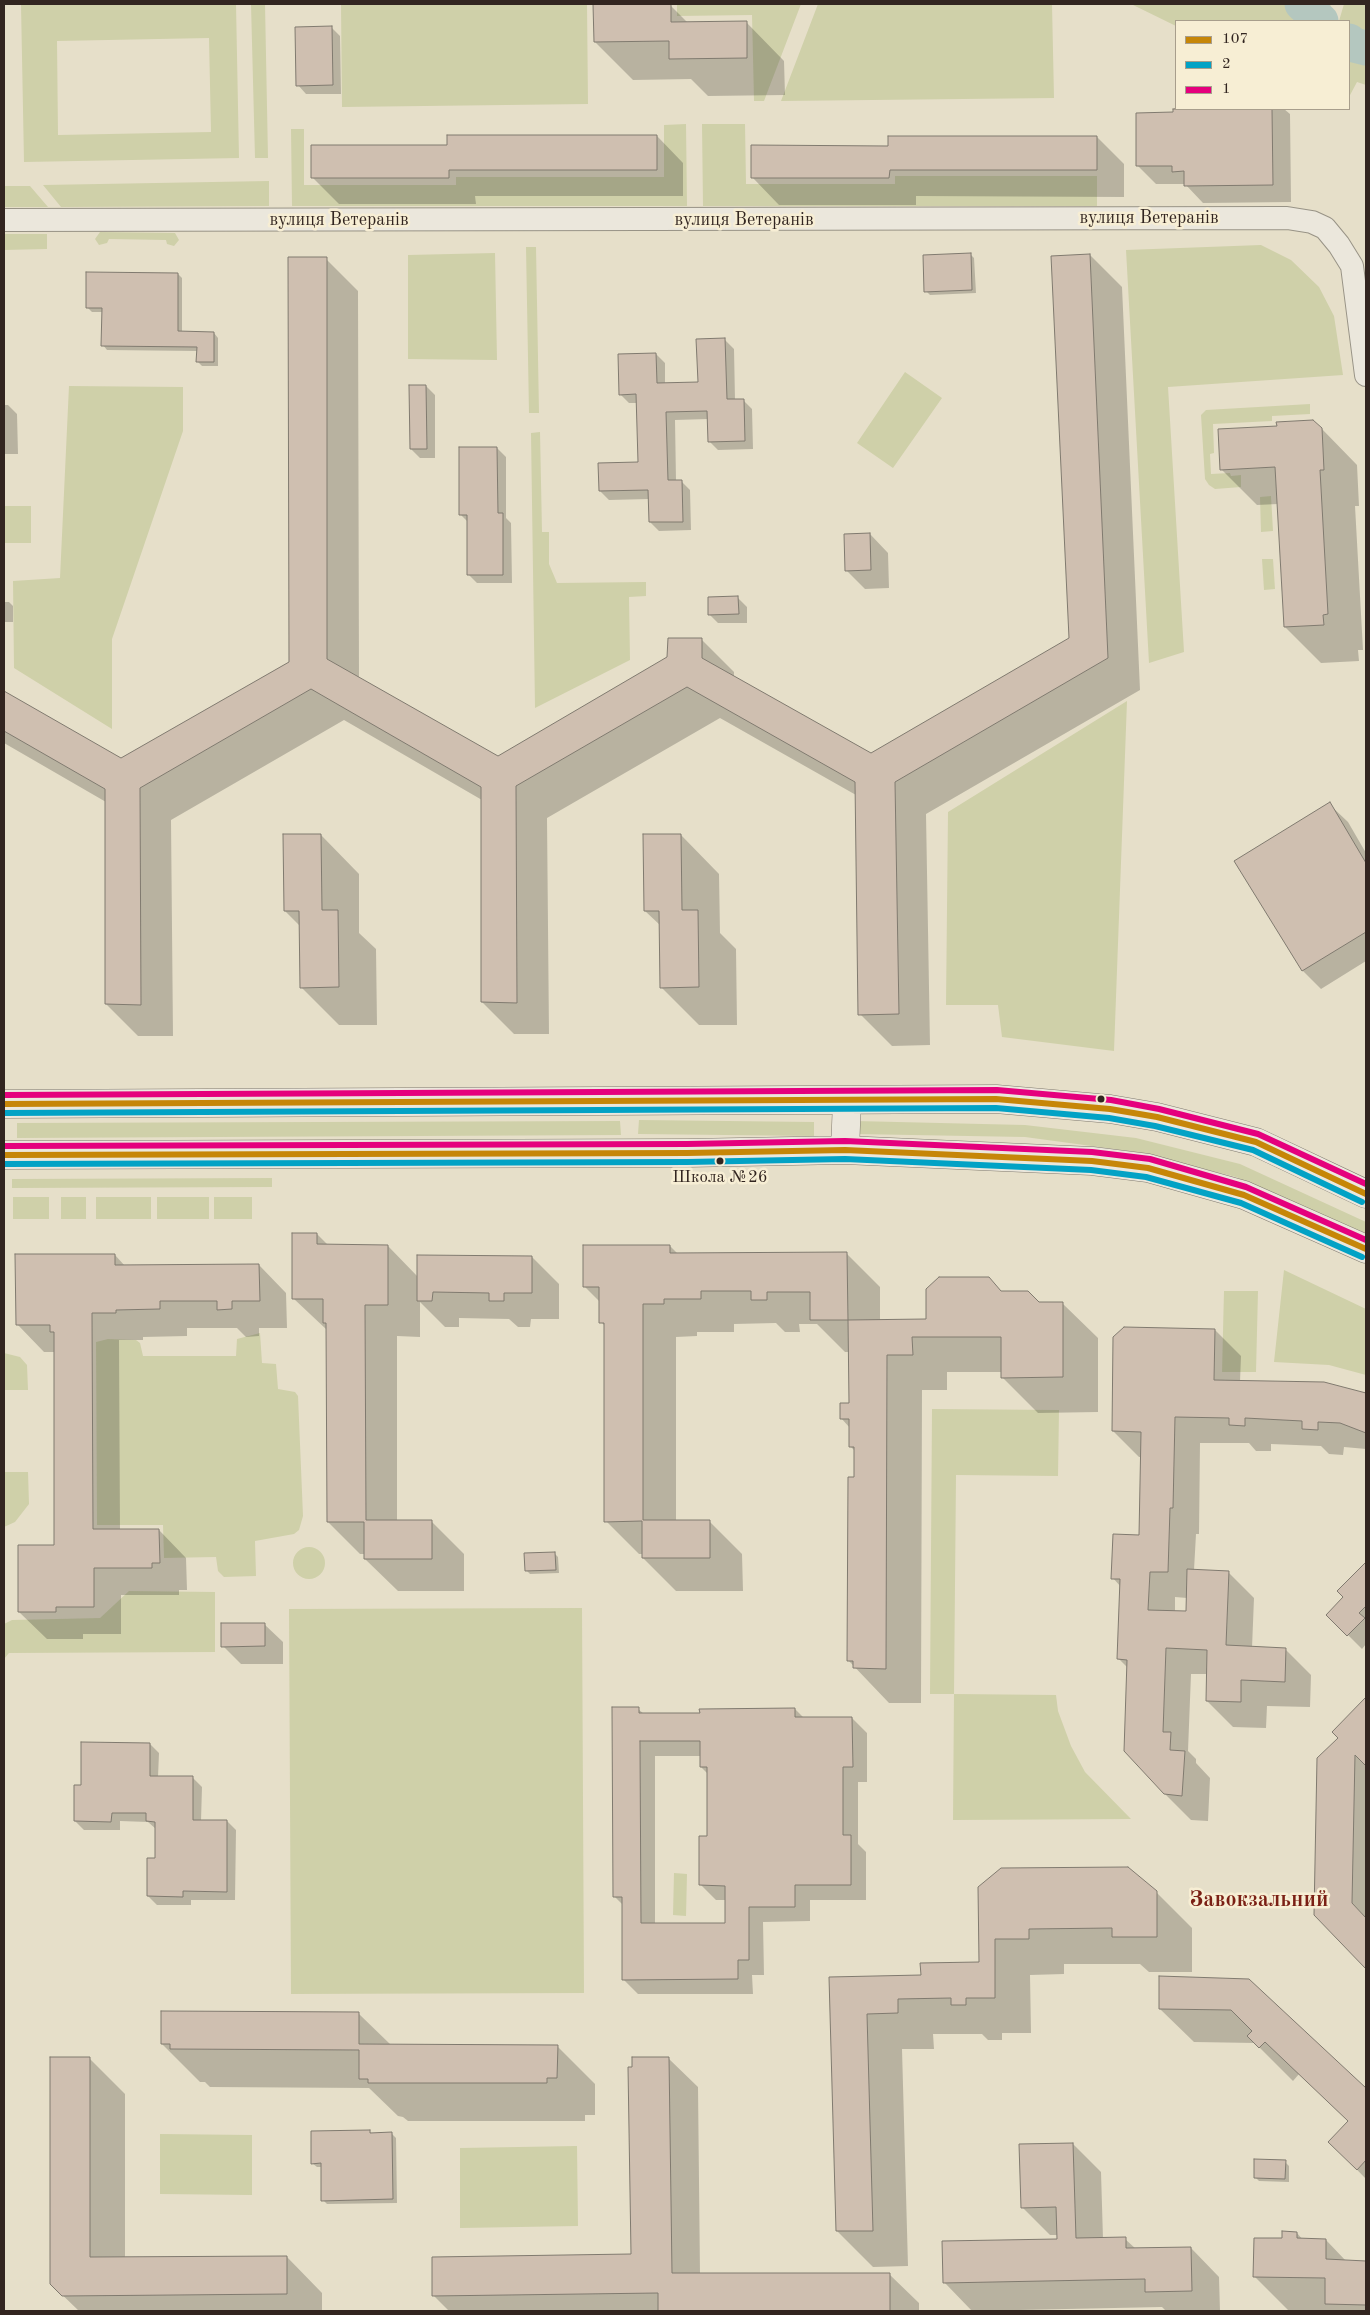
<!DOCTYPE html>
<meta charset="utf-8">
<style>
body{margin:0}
#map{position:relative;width:1370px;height:2315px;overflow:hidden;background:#e6dfc9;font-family:"Old Standard TT",serif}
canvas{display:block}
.frame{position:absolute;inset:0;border:5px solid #322520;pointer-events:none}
.legend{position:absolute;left:1175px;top:20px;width:175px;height:90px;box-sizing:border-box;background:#f7eed4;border:1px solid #a89e8c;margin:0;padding:6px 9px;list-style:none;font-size:15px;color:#322520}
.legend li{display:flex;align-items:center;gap:10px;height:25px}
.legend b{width:25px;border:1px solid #a89e8c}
</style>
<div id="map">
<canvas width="1370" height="2315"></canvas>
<div class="frame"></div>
<ul class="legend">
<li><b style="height:6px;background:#c68608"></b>107</li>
<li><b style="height:6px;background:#02a2c5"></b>2</li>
<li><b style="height:6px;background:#e5007d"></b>1</li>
</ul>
</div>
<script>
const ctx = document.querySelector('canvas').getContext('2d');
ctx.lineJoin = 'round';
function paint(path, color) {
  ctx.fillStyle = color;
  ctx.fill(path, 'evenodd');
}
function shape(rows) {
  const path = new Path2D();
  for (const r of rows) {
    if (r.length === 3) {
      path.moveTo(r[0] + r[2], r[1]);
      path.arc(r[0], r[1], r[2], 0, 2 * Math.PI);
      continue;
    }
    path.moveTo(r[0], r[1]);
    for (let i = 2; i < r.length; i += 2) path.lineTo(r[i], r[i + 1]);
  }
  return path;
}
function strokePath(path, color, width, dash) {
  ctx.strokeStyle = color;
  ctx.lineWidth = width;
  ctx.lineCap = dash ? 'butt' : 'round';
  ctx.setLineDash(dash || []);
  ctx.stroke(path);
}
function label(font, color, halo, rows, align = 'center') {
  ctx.font = font + ' "Old Standard TT",serif';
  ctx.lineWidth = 5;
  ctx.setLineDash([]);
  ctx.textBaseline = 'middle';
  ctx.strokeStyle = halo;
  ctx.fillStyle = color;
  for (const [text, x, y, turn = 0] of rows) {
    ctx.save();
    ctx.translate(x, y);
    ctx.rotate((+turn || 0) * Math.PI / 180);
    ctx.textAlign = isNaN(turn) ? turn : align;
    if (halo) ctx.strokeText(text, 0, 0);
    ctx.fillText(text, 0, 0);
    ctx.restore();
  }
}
paint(shape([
 [21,4,236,4,239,158,24,162],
 [209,38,211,132,58,135,57,41],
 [251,4,265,4,268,158,255,158],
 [341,4,587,4,588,104,342,107],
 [677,4,801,4,764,101,754,101,752,15,677,16],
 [818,4,1052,4,1054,98,781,101],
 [1131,4,1331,4,1325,21,1176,21,1176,26],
 [1344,4,1366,4,1366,85,1357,82,1349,97,1349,21,1339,21],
 [686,124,687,206,292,206,291,129,304,129,304,185,456,185,456,177,664,177,664,125],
 [702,124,745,124,746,184,895,184,895,176,1097,176,1097,206,703,206],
 [269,181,269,206,61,207,43,185],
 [4,186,30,186,48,207,4,207],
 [100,232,175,233,179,240,174,246,167,244,166,240,109,239,107,243,99,245,95,239],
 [4,234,47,234,47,249,4,250],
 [1261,245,1291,260,1319,287,1334,316,1343,375,1168,387,1184,652,1149,663,1126,250],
 [526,247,536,247,539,413,529,413],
 [495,253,497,360,408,359,408,255],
 [905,372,942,398,893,468,857,443],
 [69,386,183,387,183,431,112,639,112,729,14,668,13,581,60,578],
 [1310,404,1310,414,1272,416,1272,421,1213,424,1214,453,1210,454,1211,474,1230,473,1231,476,1241,475,1241,487,1215,489,1209,485,1205,479,1201,415,1206,410],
 [540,432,542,532,549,532,549,564,557,583,646,582,646,596,629,597,630,660,535,708,531,433],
 [1271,496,1273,531,1261,532,1260,497],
 [4,506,31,506,31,543,4,543],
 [1262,559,1273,559,1275,589,1264,590],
 [1127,701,1114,1051,1002,1037,998,1005,946,1005,948,812],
 [639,1120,814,1122,814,1136,638,1134],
 [620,1121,621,1135,17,1138,17,1123],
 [855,1121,1025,1125,1136,1138,1240,1164,1366,1222,1366,1238,1236,1177,1136,1152,1025,1137,855,1134],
 [272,1178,272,1187,12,1188,12,1179],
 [13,1197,49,1197,49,1219,13,1219],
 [61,1197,86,1197,86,1219,61,1219],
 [96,1197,151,1197,151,1219,96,1219],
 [157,1197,209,1197,209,1219,157,1219],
 [214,1197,252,1197,252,1219,214,1219],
 [1284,1270,1366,1309,1366,1375,1329,1365,1274,1362],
 [1224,1291,1258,1291,1256,1372,1222,1372],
 [260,1333,262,1363,276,1364,278,1389,295,1392,298,1396,303,1516,299,1530,294,1534,255,1541,256,1576,224,1577,218,1571,216,1557,164,1558,163,1525,97,1525,96,1342,108,1339,136,1340,140,1343,143,1356,236,1356,237,1339],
 [4,1353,20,1357,27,1365,28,1390,4,1390],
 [4,1404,5,1472,28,1472,29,1504,15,1522,4,1527],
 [932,1409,1059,1410,1058,1476,956,1475,954,1694,1056,1695,1058,1711,1071,1746,1085,1772,1131,1819,953,1820,954,1694,930,1694],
 [309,1563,16],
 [129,1591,215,1592,215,1652,9,1653,4,1659,4,1624,12,1620,100,1618],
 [582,1608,584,1993,291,1994,289,1609],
 [674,1873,687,1874,686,1916,673,1915],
 [160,2134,252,2135,252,2195,160,2194],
 [577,2146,578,2226,460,2228,460,2148]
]), '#cfd0a9');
paint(shape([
 [670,5,688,23,746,22,784,61,785,95,708,96,691,79,633,80,595,42],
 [331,27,340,36,341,94,306,94,298,85],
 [1174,108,1284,109,1290,114,1291,202,1203,203,1185,184,1156,184,1138,166,1174,114],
 [657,136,683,163,683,196,475,196,476,204,339,204,312,177,449,146],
 [1097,137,1124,164,1124,197,916,196,916,205,779,205,753,178,889,147],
 [970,254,974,258,976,293,930,295,926,291],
 [1090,255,1122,287,1140,690,926,814,930,1045,892,1046,860,1014,856,795,720,718,547,818,549,1034,514,1034,482,1002,482,800,344,720,171,820,173,1036,138,1036,106,1004,106,802,4,743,4,693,121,760,290,662,326,259,358,291,359,679,498,758,702,640,734,672,734,677,871,754,1070,639],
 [178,274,182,278,182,332,214,333,218,338,218,366,202,366,198,362,198,351,107,350,103,345,103,312,92,312,87,307],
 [725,340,734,349,735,400,743,400,752,409,753,449,718,450,709,441,708,419,675,420,676,481,681,481,690,490,691,530,659,531,650,522,649,499,609,500,600,491,639,463,638,403,629,403,620,394,656,354,665,363,665,384,699,383],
 [426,386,435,395,435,458,420,458,411,449],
 [4,405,8,405,17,414,18,454,4,454],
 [1321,428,1357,465,1359,506,1355,506,1363,650,1358,650,1359,661,1321,663,1285,627,1278,504,1257,505,1221,469],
 [497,448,506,457,506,518,511,523,512,583,477,583,468,574,468,522,461,515],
 [870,534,888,553,889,588,865,589,847,571],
 [738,598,747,607,747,623,718,623,709,614],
 [4,602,9,602,13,606,13,622,4,622],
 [1329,804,1348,822,1366,853,1366,961,1321,989,1303,971],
 [321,835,359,874,359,933,376,949,377,1025,339,1025,301,987,300,926,285,911],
 [681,835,719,874,720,933,736,949,737,1025,699,1025,661,987,661,926,645,911],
 [317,1234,329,1246,388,1246,418,1277,532,1257,559,1284,559,1319,531,1319,530,1327,518,1327,509,1319,459,1318,459,1327,445,1327,420,1302,420,1337,397,1336,397,1522,432,1522,464,1554,464,1591,398,1591,365,1559,365,1554,360,1554,328,1522,327,1330,293,1298],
 [670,1246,678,1254,847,1254,880,1287,880,1321,927,1321,1002,1293,1039,1303,1062,1303,1098,1338,1098,1412,1038,1413,1002,1377,1002,1372,947,1372,947,1390,922,1390,921,1703,889,1703,848,1660,855,1451,850,1446,850,1428,841,1418,850,1404,849,1352,845,1352,817,1324,799,1324,800,1332,785,1332,776,1323,734,1324,734,1332,697,1332,697,1336,676,1337,676,1521,709,1521,742,1554,743,1591,676,1591,643,1558,643,1554,639,1554,606,1521,605,1326,601,1322,601,1303,584,1286],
 [115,1255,125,1266,259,1265,286,1293,287,1328,259,1328,259,1336,246,1337,237,1328,187,1328,187,1336,143,1337,143,1340,119,1340,120,1530,159,1530,186,1558,187,1590,179,1590,179,1595,121,1595,121,1634,83,1634,83,1639,47,1639,19,1612,55,1546,55,1352,44,1352,17,1324],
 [1215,1330,1241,1356,1240,1382,1324,1384,1366,1394,1366,1449,1344,1447,1343,1455,1329,1454,1321,1446,1271,1444,1271,1451,1256,1451,1249,1443,1200,1443,1199,1534,1196,1534,1194,1570,1228,1572,1254,1598,1252,1648,1285,1649,1311,1675,1310,1707,1267,1706,1266,1728,1233,1727,1207,1701,1208,1674,1191,1674,1188,1751,1196,1759,1196,1763,1210,1778,1208,1821,1191,1820,1164,1793,1128,1668,1119,1659,1121,1587,1113,1578,1141,1536,1142,1457,1139,1457,1113,1431],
 [1175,1597,1187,1598,1187,1612,1175,1612],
 [554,1553,558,1557,559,1573,530,1574,526,1570],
 [1366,1564,1366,1644,1362,1649,1328,1615,1345,1597,1339,1591],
 [264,1624,283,1642,283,1664,241,1664,223,1646],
 [1366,1699,1366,1967,1316,1914,1340,1738,1333,1732],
 [638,1709,644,1714,701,1714,795,1709,804,1718,852,1718,867,1733,867,1782,858,1782,858,1844,866,1852,866,1900,810,1900,810,1921,763,1922,764,1975,752,1975,753,1994,638,1994,623,1979,623,1905,614,1896],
 [655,1756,701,1756,701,1767,708,1774,708,1837,701,1885,716,1900,726,1900,726,1924,655,1924],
 [150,1744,159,1753,158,1777,193,1778,202,1787,201,1821,227,1821,236,1830,235,1900,191,1900,191,1905,157,1905,148,1896,156,1859,156,1829,148,1822,120,1821,120,1830,84,1830,75,1821,82,1786],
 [980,1888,1156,1892,1192,1928,1192,1972,1149,1972,1140,1964,1064,1964,1064,1974,1030,1975,1031,2033,1002,2033,1002,2040,988,2040,982,2034,933,2034,934,2049,902,2049,908,2266,873,2267,837,2231,830,1979,922,1976,980,1964],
 [1249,1981,1366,2090,1366,2179,1330,2142,1349,2122,1299,2074,1293,2081,1255,2043,1194,2042,1160,2009],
 [358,2013,391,2045,557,2046,595,2084,595,2115,585,2115,585,2121,408,2121,403,2117,398,2116,369,2088,210,2087,205,2082,200,2082,162,2044],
 [668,2058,698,2087,700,2274,889,2274,919,2303,919,2311,449,2311,433,2295,632,2256],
 [90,2059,125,2094,125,2258,287,2257,322,2293,322,2311,79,2311,51,2284],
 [370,2132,372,2134,392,2134,396,2138,397,2203,327,2204,323,2200,322,2167,317,2167,312,2163],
 [1073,2144,1101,2172,1103,2239,1125,2239,1136,2249,1191,2248,1219,2277,1220,2311,1166,2311,1162,2307,972,2311,944,2282,1058,2240,1058,2235,1050,2235,1022,2207],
 [1285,2162,1289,2166,1289,2182,1259,2181,1255,2177],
 [1297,2233,1303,2240,1326,2240,1346,2261,1366,2262,1366,2311,1288,2310,1254,2276,1283,2239]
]), '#0003');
strokePath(shape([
 [1302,4,1321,21],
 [1349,41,1354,45,1366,48]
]), '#b4c7bf', 35);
const building = shape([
 [593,4,671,4,671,22,747,21,747,58,669,59,669,41,594,42,593,4],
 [332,26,333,85,296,86,295,27,332,26],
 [1173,109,1272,109,1273,185,1184,186,1184,171,1172,172,1172,166,1136,166,1136,113,1173,112,1173,109],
 [447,135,657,135,657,170,449,170,449,178,311,178,311,145,447,145,447,135],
 [888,136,1097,136,1097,170,890,170,889,178,751,178,751,145,888,146,888,136],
 [971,253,972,290,924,292,923,255,971,253],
 [1090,254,1108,658,895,782,899,1014,858,1015,855,782,687,687,516,786,517,1003,481,1002,481,787,311,689,140,788,141,1005,105,1004,105,789,4,731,4,691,121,758,289,662,288,257,327,257,327,659,498,756,667,657,668,638,702,638,702,658,871,753,1069,638,1051,256,1090,254],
 [86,272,178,273,178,331,214,332,214,362,196,362,197,347,101,346,102,308,86,308,86,272],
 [725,338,727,399,744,399,745,441,708,442,707,411,666,412,668,480,682,480,683,522,649,522,648,490,599,491,598,463,638,462,636,394,619,395,618,354,656,353,657,383,698,382,696,339,725,338],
 [409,385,426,385,427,449,410,449,409,385],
 [1313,420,1322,428,1324,470,1320,470,1328,614,1323,615,1324,625,1284,627,1275,467,1220,470,1218,429,1277,426,1276,422,1313,420],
 [459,447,497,447,498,513,503,513,503,575,467,575,467,515,459,515,459,447],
 [870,533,871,570,845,571,844,534,870,533],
 [738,596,739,614,708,615,708,597,738,596],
 [1330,802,1366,863,1366,932,1302,971,1234,861,1330,802],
 [283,834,321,834,322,910,338,910,339,987,300,988,299,911,284,911,283,834],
 [643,834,681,834,682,910,698,910,699,987,660,988,659,911,644,911,643,834],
 [292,1233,317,1233,317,1244,388,1245,388,1305,365,1305,366,1520,432,1520,432,1559,364,1559,364,1522,327,1522,326,1323,323,1323,323,1299,292,1299,292,1233],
 [583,1245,670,1245,670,1253,847,1252,848,1320,810,1320,810,1292,767,1292,767,1300,751,1300,751,1291,701,1291,701,1299,664,1299,664,1304,643,1304,643,1520,710,1520,710,1558,642,1558,642,1521,604,1522,604,1323,599,1323,599,1287,583,1287,583,1245],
 [15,1254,115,1254,115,1265,259,1264,260,1301,232,1301,232,1309,217,1310,217,1301,160,1301,160,1309,116,1310,116,1313,92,1313,93,1529,159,1529,160,1563,152,1563,152,1568,94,1568,94,1607,56,1607,56,1612,18,1612,18,1545,54,1545,54,1332,50,1332,50,1325,16,1325,15,1254],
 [417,1255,532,1256,532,1293,504,1293,504,1301,489,1301,489,1293,433,1292,432,1301,417,1301,417,1255],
 [939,1277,989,1277,1001,1291,1028,1291,1039,1302,1063,1302,1063,1377,1001,1378,1001,1337,912,1337,913,1355,887,1355,886,1669,853,1668,853,1661,847,1661,848,1477,854,1477,854,1447,849,1447,849,1419,840,1419,840,1403,849,1403,848,1320,926,1319,926,1289,939,1277],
 [1124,1327,1215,1329,1214,1380,1324,1382,1366,1393,1366,1433,1340,1423,1318,1422,1318,1430,1302,1429,1302,1421,1245,1418,1245,1426,1229,1425,1229,1418,1175,1417,1173,1508,1170,1508,1168,1572,1150,1572,1148,1610,1186,1611,1187,1569,1229,1571,1226,1645,1286,1648,1285,1682,1241,1680,1241,1702,1206,1701,1207,1650,1166,1648,1163,1732,1171,1732,1170,1750,1185,1751,1182,1796,1164,1794,1124,1751,1127,1660,1117,1659,1120,1579,1111,1579,1113,1534,1139,1535,1141,1432,1112,1431,1113,1337,1124,1327],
 [555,1552,556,1570,525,1571,524,1553,555,1552],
 [1366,1562,1366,1606,1359,1613,1365,1618,1347,1636,1326,1615,1343,1597,1337,1591,1366,1562],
 [221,1623,265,1623,265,1646,221,1647,221,1623],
 [1366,1697,1366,1766,1355,1755,1352,1903,1366,1918,1366,1969,1314,1915,1317,1758,1338,1738,1332,1732,1366,1697],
 [612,1707,639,1707,639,1713,700,1713,699,1709,795,1708,795,1717,852,1717,853,1767,843,1767,843,1835,851,1835,851,1885,795,1885,795,1907,749,1907,749,1960,738,1960,738,1979,622,1980,622,1897,613,1897,612,1707],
 [640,1741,700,1741,700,1767,707,1767,707,1836,699,1836,699,1885,725,1886,725,1923,641,1923,640,1741],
 [81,1742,150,1743,150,1776,193,1776,193,1820,227,1820,227,1892,183,1891,183,1897,147,1896,147,1858,155,1858,155,1822,146,1821,146,1813,112,1813,111,1822,74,1821,74,1785,81,1785,81,1742],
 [1128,1867,1157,1891,1157,1937,1112,1937,1112,1928,1029,1929,1029,1939,995,1939,995,1998,966,1998,966,2005,951,2005,951,1998,898,1999,898,2013,867,2014,873,2231,836,2231,829,1977,921,1975,920,1963,979,1962,978,1887,1001,1868,1128,1867],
 [1159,1976,1249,1979,1366,2088,1366,2160,1357,2170,1328,2142,1348,2121,1265,2042,1259,2048,1247,2036,1252,2031,1231,2010,1159,2009,1159,1976],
 [161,2011,359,2012,359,2044,558,2045,557,2078,547,2078,547,2083,368,2083,368,2079,359,2079,359,2050,170,2049,170,2044,161,2044,161,2011],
 [50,2057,90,2057,90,2257,287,2256,287,2294,62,2296,50,2284,50,2057],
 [632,2057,669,2057,672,2273,890,2273,890,2311,658,2311,658,2293,432,2296,432,2257,631,2254,628,2067,632,2067,632,2057],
 [370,2130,370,2133,392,2132,393,2199,321,2201,321,2163,311,2164,311,2131,370,2130],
 [1073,2143,1076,2238,1126,2237,1126,2248,1191,2247,1192,2291,1145,2292,1145,2279,943,2283,942,2241,1057,2239,1056,2207,1021,2208,1019,2144,1073,2143],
 [1254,2159,1286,2160,1285,2179,1254,2178,1254,2159],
 [1282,2231,1297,2232,1297,2238,1326,2239,1326,2259,1366,2261,1366,2305,1325,2304,1325,2278,1253,2277,1254,2238,1282,2238,1282,2231]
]);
paint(building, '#cfbfb0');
strokePath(building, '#807a6f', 1);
const minor = shape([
 [4,220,1287,218,1312,222,1325,228,1339,245,1352,266,1366,375]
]);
const secondary = shape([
 [4,1104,996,1099,1110,1109,1157,1117,1256,1142,1366,1194],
 [845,1150,847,1101],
 [4,1155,687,1153,845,1150,1092,1161,1148,1168,1244,1195,1366,1249]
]);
strokePath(minor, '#989386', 24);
strokePath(secondary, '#807a6f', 29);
strokePath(minor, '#ebe7dc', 22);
strokePath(secondary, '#ebe7dc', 28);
strokePath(shape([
 [4,1104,996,1099,1110,1109,1157,1117,1256,1142,1366,1194],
 [4,1155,687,1153,845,1150,1092,1161,1148,1168,1244,1195,1366,1249]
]), '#c68608', 6);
strokePath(shape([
 [4,1113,996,1108,1109,1118,1155,1126,1253,1150,1362,1202],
 [4,1164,687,1162,845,1159,1091,1170,1146,1177,1241,1203,1362,1257]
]), '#02a2c5', 6);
strokePath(shape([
 [4,1095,997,1090,1111,1100,1159,1109,1258,1134,1366,1184],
 [4,1146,687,1144,845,1141,1092,1152,1150,1159,1246,1187,1366,1240]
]), '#e5007d', 6);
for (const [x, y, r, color] of [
 [1101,1099,4.5,"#322520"],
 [720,1161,4.5,"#322520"]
]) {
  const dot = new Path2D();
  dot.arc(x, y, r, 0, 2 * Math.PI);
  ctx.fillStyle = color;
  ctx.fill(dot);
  strokePath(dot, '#f7eed4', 2);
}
label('17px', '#322520', '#f7eed4', [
 ["Школа №26",720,1178]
]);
label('18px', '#322520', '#f7eed4', [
 ["вулиця Ветеранів",1149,218],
 ["вулиця Ветеранів",339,220],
 ["вулиця Ветеранів",744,220]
]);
label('bold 22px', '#7a1f14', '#f7eed4', [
 ["Завокзальний",1259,1900]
]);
</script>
